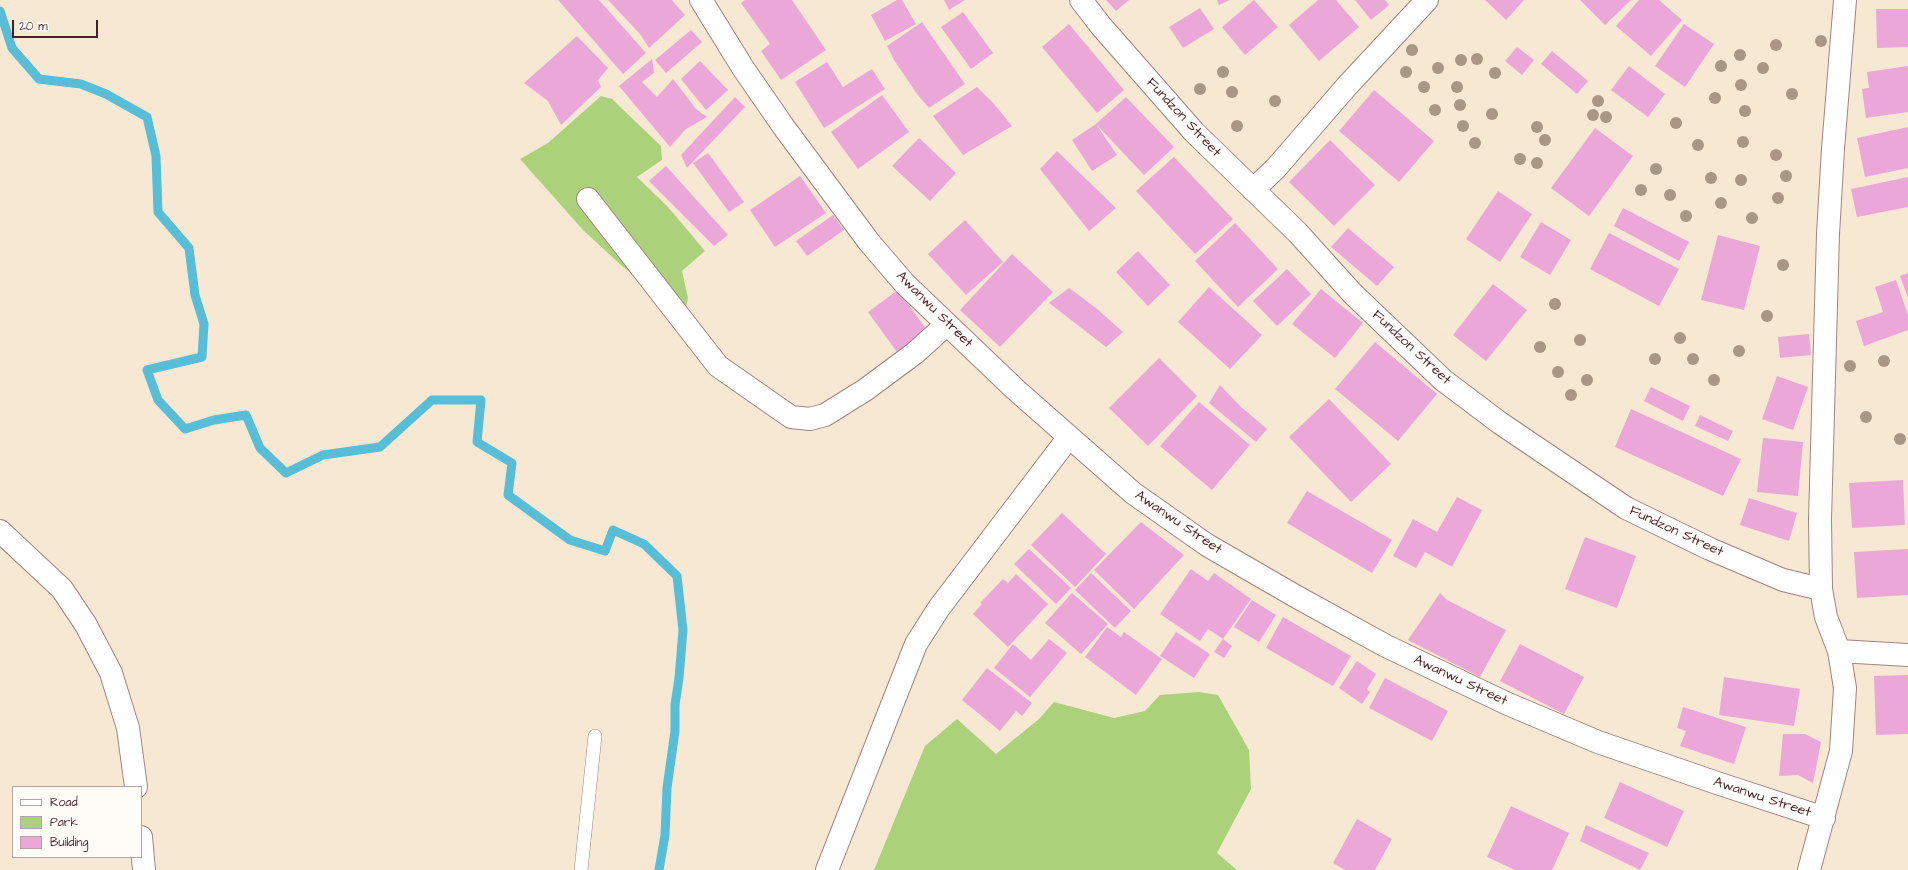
<!DOCTYPE html>
<style>
body{margin:0}
#map{position:relative;width:1908px;height:870px;overflow:hidden;background:#f7e8d4;font-family:"Architects Daughter",sans-serif}
canvas{display:block}
.legend{position:absolute;left:12px;top:786px;width:130px;height:72px;box-sizing:border-box;background:#fdfcf7;border:1px solid #b5a4a5;margin:0;padding:5px 7px;list-style:none;font-size:12px;color:#4a1f2b}
.legend li{display:flex;align-items:center;gap:8px;height:20px}
.legend b{width:20px;border:1px solid #b5a4a5}
.scale{position:absolute;left:12px;top:20px;width:86px;height:18px;box-sizing:border-box;border:2px solid #4a1f2b;border-top:0;padding-left:5px;font-size:12px;line-height:14px;white-space:nowrap;color:#4a1f2b;-webkit-text-stroke:3px #fdfcf7;paint-order:stroke}
</style>
<div id="map">
<canvas width="1908" height="870"></canvas>
<ul class="legend">
<li><b style="height:5px;background:#fff"></b>Road</li>
<li><b style="height:11px;background:#abd17b"></b>Park</li>
<li><b style="height:11px;background:#eca7d9"></b>Building</li>
</ul>
<div class="scale">20 m</div>
</div>
<script>
const ctx = document.querySelector('canvas').getContext('2d');
ctx.lineJoin = 'round';
function paint(path, color) {
  ctx.fillStyle = color;
  ctx.fill(path, 'evenodd');
}
function shape(rows) {
  const path = new Path2D();
  for (const r of rows) {
    path.moveTo(r[0], r[1]);
    for (let i = 2; i < r.length; i += 2) path.lineTo(r[i], r[i + 1]);
  }
  return path;
}
function strokePath(path, color, width, dash) {
  ctx.strokeStyle = color;
  ctx.lineWidth = width;
  ctx.lineCap = dash ? 'butt' : 'round';
  ctx.setLineDash(dash || []);
  ctx.stroke(path);
}
function label(font, color, halo, rows, align = 'center') {
  ctx.font = font + ' "Architects Daughter",sans-serif';
  ctx.lineWidth = 3;
  ctx.setLineDash([]);
  ctx.textBaseline = 'middle';
  ctx.strokeStyle = halo;
  ctx.fillStyle = color;
  for (const [text, x, y, turn = 0] of rows) {
    ctx.save();
    ctx.translate(x, y);
    ctx.rotate((+turn || 0) * Math.PI / 180);
    ctx.textAlign = isNaN(turn) ? turn : align;
    if (halo) ctx.strokeText(text, 0, 0);
    ctx.fillText(text, 0, 0);
    ctx.restore();
  }
}
paint(shape([
 [601,96,612,99,661,146,662,160,637,177,668,207,705,251,682,271,688,298,684,317,622,266,583,230,520,159,548,143],
 [1199,692,1218,695,1249,750,1251,789,1217,853,1237,870,874,870,925,746,957,719,996,754,1039,719,1054,702,1114,718,1145,711,1160,695]
]), '#abd17b');
strokePath(shape([
 [0,11,12,48,39,79,81,84,106,94,147,117,156,156,158,212,189,248,195,295,204,324,202,357,147,370,158,400,185,429,214,420,246,415,260,448,286,473,323,455,380,447,432,400,481,400,477,442,512,463,508,495,570,540,605,551,613,530,644,544,677,576,683,630,679,678,675,705,675,731,667,788,665,835,659,870]
]), '#58bdd6', 9);
paint(shape([
 [558,0,599,0,646,53,623,74],
 [608,0,672,0,685,15,649,48,640,34],
 [745,0,792,0,826,50,781,80,761,51,770,44,741,3],
 [897,0,902,0,916,24,885,41,871,15],
 [944,0,965,0,949,10],
 [1106,0,1129,0,1116,11],
 [1217,0,1230,0,1219,5],
 [1254,0,1278,27,1245,55,1222,27],
 [1318,0,1336,0,1359,27,1319,61,1289,25],
 [1355,0,1385,0,1389,5,1371,20],
 [1485,0,1524,0,1506,20],
 [1580,0,1631,0,1605,25],
 [1639,0,1659,0,1682,20,1651,56,1616,26],
 [1200,8,1214,29,1183,48,1169,27],
 [1876,9,1908,9,1908,47,1877,48],
 [963,12,993,53,971,69,941,27],
 [922,22,965,84,929,108,917,94,894,60,887,46],
 [1069,24,1124,90,1097,113,1042,47],
 [1684,24,1714,44,1685,87,1655,66],
 [691,30,702,42,666,73,655,60],
 [577,36,608,68,598,80,601,87,561,125,548,101,524,83],
 [1517,47,1534,60,1522,75,1505,61],
 [1552,51,1588,81,1577,94,1541,64],
 [652,59,654,73,642,82,657,97,673,79,696,109,707,117,686,129,670,147,619,86],
 [700,61,728,90,706,110,681,79],
 [827,62,843,87,872,69,885,89,824,128,795,82],
 [1629,66,1665,94,1648,117,1611,90],
 [1908,66,1908,112,1866,118,1862,89,1869,88,1867,72],
 [977,87,995,105,1012,126,963,155,933,116],
 [1374,90,1434,141,1399,182,1339,131],
 [882,95,909,132,858,169,831,132],
 [735,97,745,107,687,168,681,155],
 [1126,97,1174,147,1144,175,1096,124,1117,155,1092,171,1072,140,1096,124],
 [1908,127,1908,168,1865,177,1857,138],
 [1595,128,1633,156,1589,216,1551,188],
 [919,138,956,173,930,201,892,166],
 [1330,140,1375,185,1334,226,1289,182],
 [1057,151,1116,208,1089,231,1040,169],
 [708,153,744,202,729,212,693,163],
 [1174,157,1233,219,1195,254,1136,191],
 [666,166,728,235,714,246,649,181],
 [800,176,826,213,775,247,750,210],
 [1908,177,1908,207,1857,217,1851,189],
 [1498,191,1532,214,1500,262,1466,239],
 [1623,208,1689,242,1679,261,1614,226],
 [833,215,844,230,807,256,796,241],
 [965,220,1003,262,966,295,928,254],
 [1541,222,1571,240,1550,275,1520,257],
 [1235,223,1278,269,1238,307,1195,261],
 [1348,228,1394,267,1377,286,1331,247],
 [1609,233,1679,269,1659,306,1590,269],
 [1718,235,1760,246,1744,310,1701,300],
 [1138,251,1170,285,1148,306,1116,272],
 [1012,254,1053,292,1000,347,960,310],
 [1287,269,1311,294,1277,326,1253,301],
 [1908,273,1908,298,1900,276],
 [1896,280,1908,315,1908,330,1864,346,1856,321,1883,312,1875,287],
 [1493,284,1527,310,1486,361,1453,335],
 [1209,287,1262,335,1230,369,1178,322],
 [1069,288,1096,308,1123,332,1106,347,1049,303],
 [1321,289,1363,323,1335,358,1292,324],
 [898,290,932,337,902,359,868,312],
 [1809,334,1811,355,1780,358,1778,337],
 [1375,342,1437,394,1398,441,1335,389],
 [1159,358,1197,396,1148,446,1109,408],
 [1777,376,1808,387,1793,430,1762,419],
 [1220,385,1240,406,1267,429,1256,442,1209,403],
 [1651,387,1690,406,1683,421,1644,401],
 [1329,399,1391,464,1351,502,1289,437],
 [1199,402,1250,445,1212,490,1160,446],
 [1631,409,1741,459,1723,496,1615,447],
 [1700,415,1733,431,1728,441,1695,426],
 [1763,438,1803,442,1798,496,1757,492],
 [1903,480,1905,525,1852,528,1849,483],
 [1307,491,1392,540,1372,573,1287,523],
 [1457,497,1482,510,1452,567,1425,552,1416,568,1393,556,1413,519,1437,532],
 [1749,498,1797,513,1789,541,1740,525],
 [1062,513,1106,554,1075,587,1031,545],
 [1141,522,1184,555,1134,609,1094,570],
 [1585,537,1636,556,1617,608,1565,589],
 [1029,549,1071,588,1056,604,1014,564],
 [1908,549,1908,595,1857,598,1854,552],
 [1191,569,1208,581,1214,573,1251,599,1223,639,1208,629,1200,641,1160,614],
 [1091,573,1131,611,1115,628,1075,590],
 [1016,574,1048,604,1008,647,973,614,982,604,980,603,1003,579,1008,583],
 [1072,593,1108,624,1081,654,1045,623],
 [1440,593,1447,600,1506,630,1480,677,1408,640],
 [1252,600,1276,615,1259,642,1234,627],
 [1283,617,1351,656,1333,686,1266,648],
 [1107,627,1121,637,1124,632,1162,659,1136,695,1085,657],
 [1176,632,1210,654,1194,678,1160,656],
 [1049,639,1067,653,1030,697,994,668,1013,644,1031,660],
 [1223,639,1232,646,1224,658,1214,652],
 [1520,644,1584,677,1564,714,1500,681],
 [1357,661,1376,674,1367,689,1370,692,1362,704,1339,688],
 [987,668,1032,703,1022,716,1016,711,1000,731,962,700],
 [1908,675,1908,734,1876,735,1874,676],
 [1724,677,1800,689,1794,726,1719,715],
 [1385,678,1448,711,1432,741,1369,708],
 [1683,707,1746,727,1734,764,1680,746,1686,731,1677,728],
 [1783,734,1805,734,1821,742,1813,783,1798,775,1779,776],
 [1620,782,1684,811,1667,847,1604,818],
 [1511,806,1569,833,1552,870,1515,870,1487,857],
 [1357,819,1392,839,1375,870,1345,870,1333,863],
 [1586,825,1649,853,1640,870,1580,841]
]), '#eca7d9');
const service = shape([
 [581,870,595,736]
]);
const minor = shape([
 [701,0,743,68,783,126,869,242,905,284,1016,390,1133,493,1207,545,1297,597,1386,646,1508,704,1598,742,1720,784,1824,818],
 [1081,0,1101,26,1194,132,1298,233,1353,294,1443,380,1500,423,1626,508,1710,549,1783,580,1821,589],
 [1253,190,1276,168,1347,86,1427,0],
 [588,199,718,366,791,417,810,419,825,415,865,390,915,353,947,324],
 [0,531,62,589,86,625,111,673,128,728,136,787],
 [1839,651,1908,655],
 [141,837,144,870],
 [827,870,916,644,939,608,1069,437],
 [1809,870,1841,751,1845,688,1839,651,1826,617,1821,589,1820,519,1828,234,1833,149,1845,0]
]);
strokePath(service, '#a08480', 14);
strokePath(minor, '#a08480', 24);
strokePath(service, '#fff', 13);
strokePath(minor, '#fff', 22);
ctx.fillStyle = '#a89784';
for (const [x, y] of [
 [1821,41],
 [1776,45],
 [1412,50],
 [1740,55],
 [1477,59],
 [1461,60],
 [1721,66],
 [1438,68],
 [1763,68],
 [1223,72],
 [1406,72],
 [1495,73],
 [1741,85],
 [1424,87],
 [1457,87],
 [1200,89],
 [1232,92],
 [1792,94],
 [1715,98],
 [1275,101],
 [1598,101],
 [1460,105],
 [1435,110],
 [1745,111],
 [1492,114],
 [1593,115],
 [1606,117],
 [1676,123],
 [1237,126],
 [1463,126],
 [1537,127],
 [1545,140],
 [1743,142],
 [1475,143],
 [1698,145],
 [1776,155],
 [1520,159],
 [1537,163],
 [1656,169],
 [1786,176],
 [1711,178],
 [1741,180],
 [1641,190],
 [1670,195],
 [1778,198],
 [1721,203],
 [1686,216],
 [1752,218],
 [1783,265],
 [1555,304],
 [1767,316],
 [1680,338],
 [1580,340],
 [1540,347],
 [1739,351],
 [1655,359],
 [1693,359],
 [1884,361],
 [1850,366],
 [1558,372],
 [1587,380],
 [1714,380],
 [1571,395],
 [1866,417],
 [1900,439]
]) {
  ctx.beginPath();
  ctx.arc(x, y, 6, 0, 2 * Math.PI);
  ctx.fill();
}
label('14px', '#4a1f2b', '#fdfcf7', [
 ["Fundzon Street",1183,118,47],
 ["Awanwu Street",934,310,45],
 ["Fundzon Street",1411,348,43],
 ["Awanwu Street",1178,523,34],
 ["Fundzon Street",1676,532,25],
 ["Awanwu Street",1460,681,25],
 ["Awanwu Street",1762,798,18]
]);
</script>
